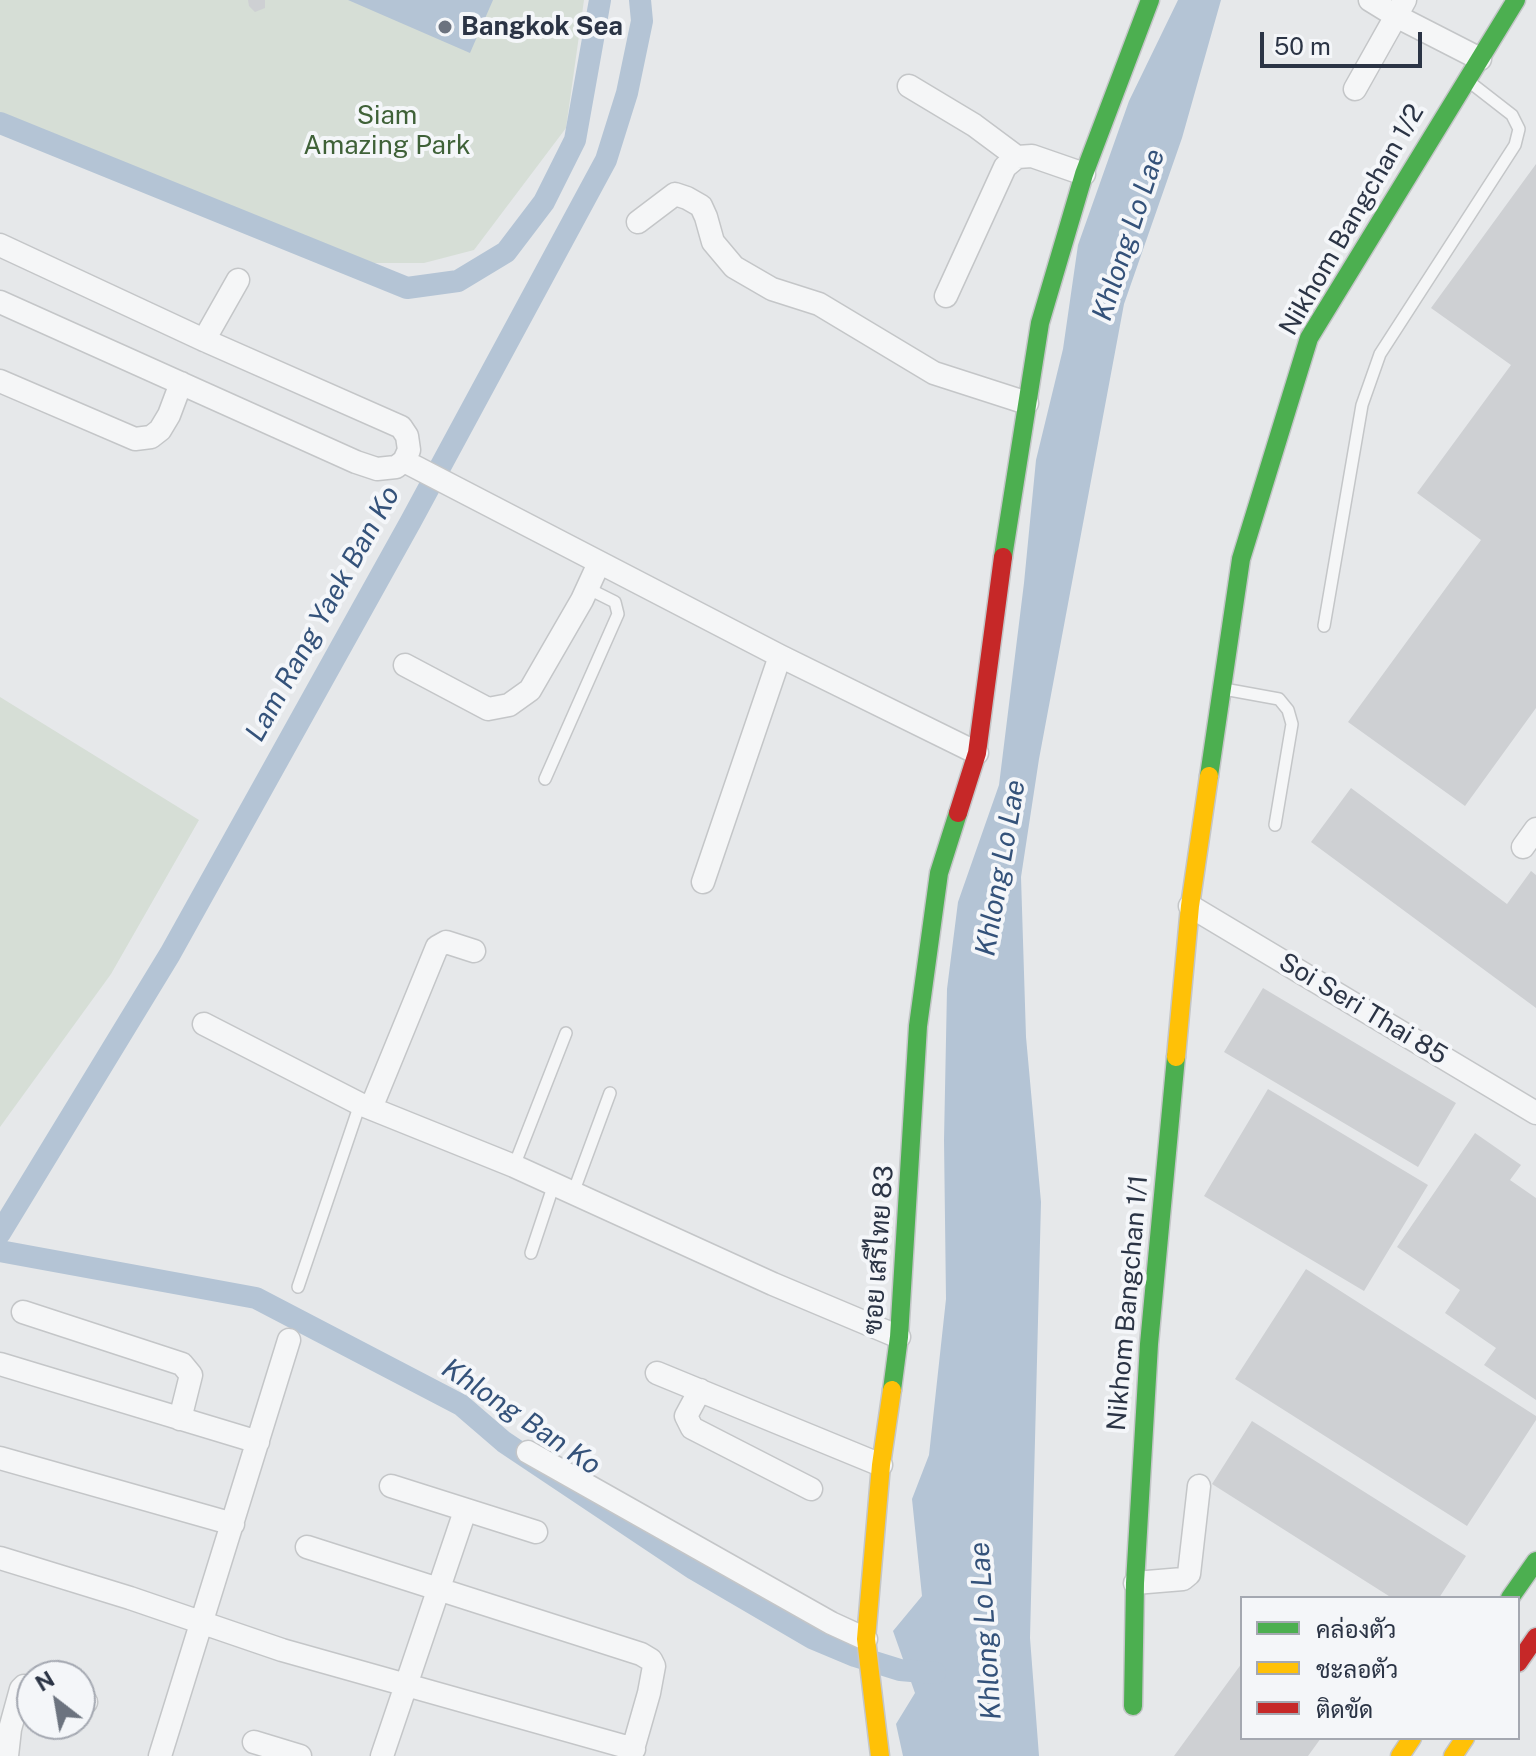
<!DOCTYPE html>
<meta charset="utf-8">
<style>
body{margin:0}
#map{position:relative;width:1536px;height:1756px;overflow:hidden;background:#e6e8ea;font-family:"Public Sans",Sarabun,sans-serif}
canvas{display:block}
.legend{position:absolute;left:1240px;top:1596px;width:280px;height:144px;box-sizing:border-box;background:#f4f6f9;border:2px solid #a4a8b1;margin:0;padding:10px 14px;list-style:none;font-size:24px;color:#2b3445}
.legend li{display:flex;align-items:center;gap:16px;height:40px}
.legend b{width:40px;border:2px solid #a4a8b1}
.north{position:absolute;left:16px;top:1660px;width:80px;height:80px;box-sizing:border-box;background:#f4f6f9;border:2px solid #a4a8b1;border-radius:50%;rotate:329deg;font-size:22px;font-weight:700;line-height:32px;text-align:center;color:#2b3445}
.north::after{content:'';display:block;margin:auto;width:28px;height:36px;background:#6c737f;clip-path:polygon(50% 0,100% 100%,50% 72%,0 100%)}
.scale{position:absolute;left:1260px;top:32px;width:162px;height:36px;box-sizing:border-box;border:4px solid #2b3445;border-top:0;padding-left:10px;font-size:24px;line-height:28px;white-space:nowrap;color:#2b3445;-webkit-text-stroke:6px #f4f6f9;paint-order:stroke}
</style>
<div id="map">
<canvas width="1536" height="1756"></canvas>
<ul class="legend">
<li><b style="height:10px;background:#4caf50"></b>คล่องตัว</li>
<li><b style="height:10px;background:#ffc107"></b>ชะลอตัว</li>
<li><b style="height:10px;background:#c62828"></b>ติดขัด</li>
</ul>
<div class="north">N</div>
<div class="scale">50 m</div>
</div>
<script>
const ctx = document.querySelector('canvas').getContext('2d');
ctx.lineJoin = 'round';
function paint(path, color) {
  ctx.fillStyle = color;
  ctx.fill(path, 'evenodd');
}
function shape(rows) {
  const path = new Path2D();
  for (const r of rows) {
    path.moveTo(r[0], r[1]);
    for (let i = 2; i < r.length; i += 2) path.lineTo(r[i], r[i + 1]);
  }
  return path;
}
function strokePath(path, color, width, dash) {
  ctx.strokeStyle = color;
  ctx.lineWidth = width;
  ctx.lineCap = dash ? 'butt' : 'round';
  ctx.setLineDash(dash || []);
  ctx.stroke(path);
}
function label(font, color, halo, rows, align = 'center') {
  ctx.font = font + ' "Public Sans",Sarabun,sans-serif';
  ctx.lineWidth = 8;
  ctx.setLineDash([]);
  ctx.textBaseline = 'middle';
  ctx.strokeStyle = halo;
  ctx.fillStyle = color;
  for (const [text, x, y, turn = 0] of rows) {
    ctx.save();
    ctx.translate(x, y);
    ctx.rotate((+turn || 0) * Math.PI / 180);
    ctx.textAlign = isNaN(turn) ? turn : align;
    if (halo) ctx.strokeText(text, 0, 0);
    ctx.fillText(text, 0, 0);
    ctx.restore();
  }
}
paint(shape([
 [0,0,584,0,566,128,474,250,424,263,366,263,0,117],
 [0,697,199,820,111,974,0,1127]
]), '#d6ded6');
paint(shape([
 [348,0,493,0,470,53],
 [1178,0,1221,0,1182,138,1124,304,1039,759,1021,877,1026,1037,1041,1202,1030,1638,1039,1756,903,1756,896,1724,915,1693,893,1631,922,1596,912,1499,929,1455,946,1299,944,1140,947,989,958,902,999,785,1024,583,1036,460,1063,349,1078,245,1129,101]
]), '#b4c4d5');
strokePath(shape([
 [0,123,407,288,458,281,506,252,544,202,575,140,600,0],
 [0,1233,170,954,411,521,606,160,627,93,642,21,640,0],
 [0,1251,256,1298,461,1405,504,1442,694,1569,812,1638,855,1656,900,1670,935,1673]
]), '#b4c4d5', 22);
paint(shape([
 [248,0,265,0,265,8,255,12,249,6],
 [1536,164,1536,708,1465,806,1348,722,1481,540,1417,493,1511,365,1431,308],
 [1351,788,1507,904,1531,871,1536,875,1536,1008,1311,842],
 [1263,988,1456,1103,1418,1167,1224,1052],
 [1268,1089,1428,1185,1364,1291,1204,1196],
 [1475,1133,1521,1165,1510,1180,1536,1198,1536,1400,1484,1365,1496,1348,1445,1313,1460,1290,1397,1247],
 [1306,1269,1536,1416,1536,1420,1467,1526,1235,1379],
 [1252,1421,1466,1556,1439,1598,1392,1598,1212,1484],
 [1242,1663,1242,1738,1321,1738,1308,1756,1174,1756]
]), '#ced0d3');
const lane = shape([
 [1324,626,1362,405,1380,354,1515,145,1519,129,1512,115,1467,80],
 [1224,689,1279,699,1288,710,1292,724,1275,825],
 [545,779,618,614,615,602,587,588],
 [514,1166,566,1033],
 [573,1193,610,1093],
 [531,1253,554,1184],
 [298,1287,360,1104]
]);
const street = shape([
 [1370,0,1396,16,1480,59],
 [909,86,974,125,1017,157],
 [1355,89,1405,0],
 [638,222,675,194,687,198,701,206,706,217,713,242,734,267,772,289,819,304,934,373,1027,403],
 [0,245,204,340,401,427,407,436,409,450,404,461,396,467,377,469,356,462,0,302],
 [946,296,1005,167,1017,157,1032,156,1084,174],
 [204,340,238,280],
 [0,381,135,439,151,437,160,430,169,415,181,383],
 [404,461,780,656,977,753],
 [405,665,488,709,509,705,530,690,582,600,599,563],
 [1523,847,1536,829],
 [703,882,780,656],
 [1190,906,1536,1113],
 [204,1024,360,1104,514,1166,773,1284,899,1337],
 [371,1108,437,947,446,942,474,951],
 [23,1312,182,1364,191,1375,180,1419],
 [0,1364,258,1442],
 [657,1373,881,1465],
 [700,1390,686,1416,692,1428,811,1489],
 [528,1452,831,1623,866,1639],
 [0,1458,233,1524],
 [391,1486,536,1532],
 [307,1547,641,1654,651,1660,654,1666,649,1693,631,1756],
 [0,1558,130,1598,282,1650,634,1749],
 [1135,1583,1183,1579,1189,1574,1199,1486],
 [80,1701,86,1702],
 [254,1742,300,1756],
 [7,1756,10,1729,21,1689,24,1686,32,1687],
 [160,1756,289,1340],
 [382,1756,465,1511]
]);
const fast = shape([
 [1003,557,1040,323,1084,174,1150,0],
 [1209,776,1241,559,1309,338,1516,0],
 [892,1390,899,1337,918,1026,939,873,958,813],
 [1510,1598,1536,1561],
 [1133,1706,1135,1583,1149,1344,1176,1057]
]);
const slow = shape([
 [1176,1057,1190,906,1209,776],
 [880,1756,866,1639,881,1465,892,1390],
 [1400,1756,1412,1738],
 [1453,1756,1465,1738]
]);
const jam = shape([
 [958,813,977,753,1003,557],
 [1518,1663,1536,1637]
]);
strokePath(lane, '#c4c6c8', 14);
strokePath(street, '#c4c6c8', 25);
strokePath(fast, '#c4c6c8', 21);
strokePath(slow, '#c4c6c8', 21);
strokePath(jam, '#c4c6c8', 21);
strokePath(lane, '#f5f6f7', 11);
strokePath(street, '#f5f6f7', 22);
strokePath(fast, '#4caf50', 18);
strokePath(slow, '#ffc107', 18);
strokePath(jam, '#c62828', 18);
for (const [x, y, r, color] of [
 [445,27,8,"#6c737f"]
]) {
  const dot = new Path2D();
  dot.arc(x, y, r, 0, 2 * Math.PI);
  ctx.fillStyle = color;
  ctx.fill(dot);
  strokePath(dot, '#f4f6f9', 3);
}
label('bold 26px', '#2b3445', '#f4f6f9', [
 ["Bangkok Sea",461,27]
], 'left');
label('26px', '#3f6138', '#f4f6f9', [
 ["Siam",387,116],
 ["Amazing Park",387,146]
]);
label('26px', '#2b3445', '#f4f6f9', [
 ["Nikhom Bangchan 1/2",1352,220,-60],
 ["Soi Seri Thai 85",1363,1009,31],
 ["ซอย เสรีไทย 83",879,1250,-86],
 ["Nikhom Bangchan 1/1",1128,1303,-85]
]);
label('italic 28px', '#34527a', '#f4f6f9', [
 ["Khlong Lo Lae",1129,235,-72],
 ["Lam Rang Yaek Ban Ko",323,614,-61],
 ["Khlong Lo Lae",1001,868,-80],
 ["Khlong Ban Ko",521,1417,34],
 ["Khlong Lo Lae",986,1631,-94]
]);
</script>
